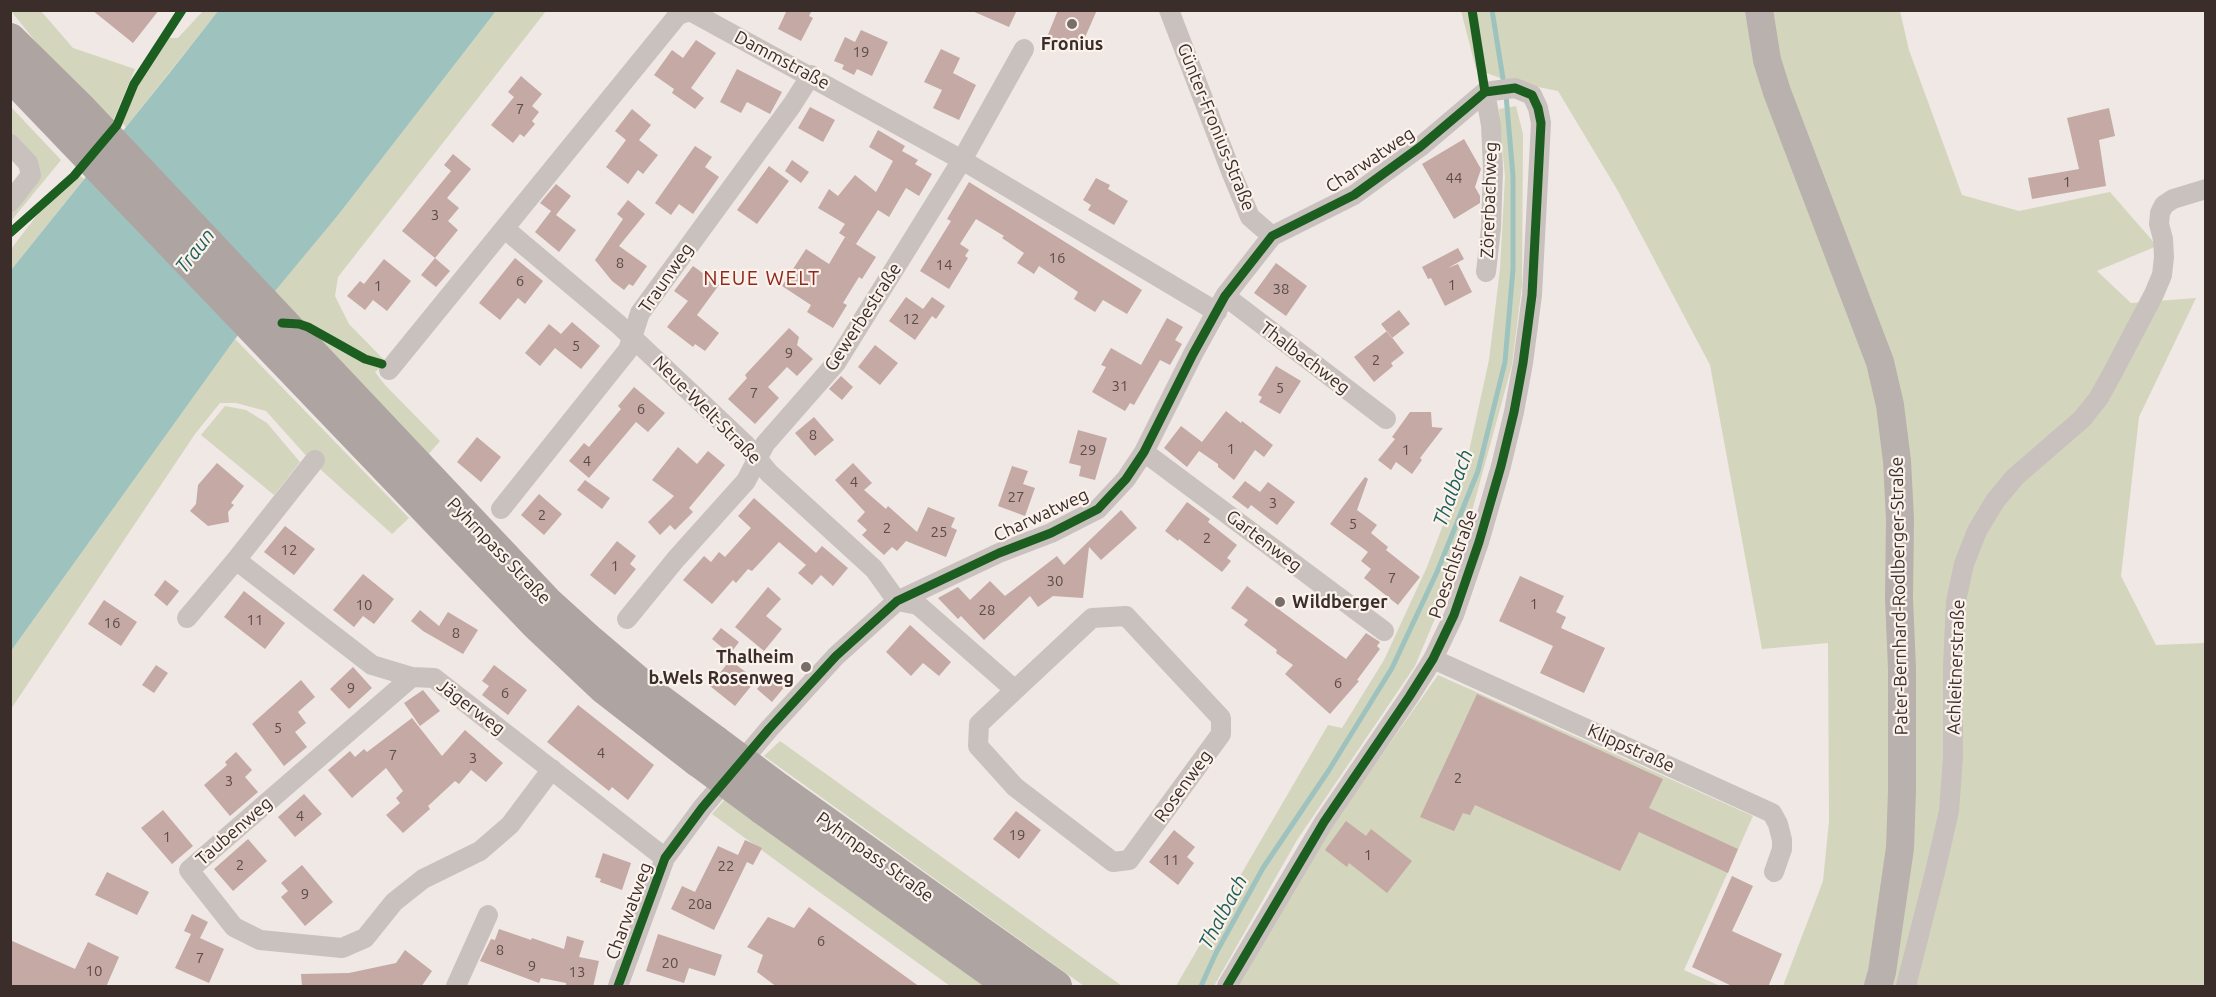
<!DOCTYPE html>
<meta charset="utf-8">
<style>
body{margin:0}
#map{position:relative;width:2216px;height:997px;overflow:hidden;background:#efe8e4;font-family:Ubuntu,sans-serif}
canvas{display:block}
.frame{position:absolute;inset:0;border:12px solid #3b2d2a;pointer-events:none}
</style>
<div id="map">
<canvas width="2216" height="997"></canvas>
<div class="frame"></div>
</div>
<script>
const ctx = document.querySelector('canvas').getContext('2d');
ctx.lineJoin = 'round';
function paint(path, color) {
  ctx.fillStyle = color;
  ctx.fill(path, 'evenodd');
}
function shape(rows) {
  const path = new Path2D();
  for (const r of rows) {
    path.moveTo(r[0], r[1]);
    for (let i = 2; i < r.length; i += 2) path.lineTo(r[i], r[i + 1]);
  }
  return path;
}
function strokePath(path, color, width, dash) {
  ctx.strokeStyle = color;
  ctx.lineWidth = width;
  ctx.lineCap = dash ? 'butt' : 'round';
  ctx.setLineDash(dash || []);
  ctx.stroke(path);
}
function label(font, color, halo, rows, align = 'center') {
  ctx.font = font + ' Ubuntu,sans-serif';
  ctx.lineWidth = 4.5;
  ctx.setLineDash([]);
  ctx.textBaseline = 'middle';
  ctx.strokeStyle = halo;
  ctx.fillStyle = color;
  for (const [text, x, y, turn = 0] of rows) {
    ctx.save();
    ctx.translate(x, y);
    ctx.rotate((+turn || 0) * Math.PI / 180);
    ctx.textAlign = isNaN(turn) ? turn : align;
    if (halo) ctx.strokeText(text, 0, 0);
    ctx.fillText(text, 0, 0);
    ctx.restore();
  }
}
paint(shape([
 [11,11,41,11,73,48,135,69,111,126,56,67],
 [203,11,218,11,126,127,122,123,143,73,169,38,178,38],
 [496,11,546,11,338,277,335,296,349,324,387,363,375,372,385,385,440,441,426,457,271,293,339,214],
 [1461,11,1900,11,1909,50,1962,195,2019,211,2110,192,2157,246,2097,271,2131,303,2196,298,2139,417,2121,576,2156,645,2205,643,2205,986,1783,986,1823,881,1829,821,1828,643,1762,649,1710,365,1618,191,1558,91,1508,81,1476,69],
 [1516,106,1523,134,1522,285,1512,365,1457,566,1415,666,1297,840,1214,986,1176,986,1328,725,1342,728,1384,660,1427,567,1466,465,1489,360,1500,269,1505,177,1499,109],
 [11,107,61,160,11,221,10,192,29,167,11,146],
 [79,175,84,179,11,270,11,249,41,210],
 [235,339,409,518,392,534,310,460,266,411,236,403,220,403,195,434,11,709,11,651],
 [225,406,246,410,267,423,300,462,274,495,201,435],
 [1438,675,1753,816,1684,970,1720,986,1232,986,1340,814],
 [780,741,1122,986,1084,986,953,892,764,756],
 [727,797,988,986,950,986,811,886,712,814]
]), '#d4d5bd');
paint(shape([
 [218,11,496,11,339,214,235,339,11,651,11,270,171,71]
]), '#9ec3be');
strokePath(shape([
 [1492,10,1504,85],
 [1201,986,1216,953,1263,868,1329,770,1392,668,1437,572,1478,471,1505,362,1513,269,1513,176,1506,95]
]), '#9ec3be', 5);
paint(shape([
 [92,10,159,10,133,43],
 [787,10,812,10,809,16,813,18,801,41,778,29],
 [970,10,1017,10,1009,27],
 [1058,10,1097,10,1079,51,1047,37],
 [861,30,888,42,872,76,857,69,854,75,842,69,844,65,834,61,845,37,855,42],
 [696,40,716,53,691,88,704,98,695,109,672,93,674,89,654,75,672,50,683,58],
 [941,49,960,58,953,73,976,85,959,120,933,108,942,90,924,82],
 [737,69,782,92,770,114,747,102,741,113,720,102],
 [521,76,542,94,532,106,539,112,532,121,535,124,524,137,520,134,513,143,491,125,514,97,508,92],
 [810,107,835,120,823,142,798,128],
 [2109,108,2115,136,2099,140,2106,186,2032,199,2028,178,2079,169,2067,118],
 [632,109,651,125,639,140,658,155,643,174,638,170,628,184,606,167,626,140,615,131],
 [878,130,905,146,902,151,918,160,915,164,932,174,919,196,906,188,889,217,878,210,856,244,839,233,845,224,818,208,829,189,838,196,855,175,876,192,893,161,869,147],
 [1464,139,1481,169,1475,187,1480,196,1480,203,1454,219,1422,164],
 [695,146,712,157,705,167,719,177,693,214,679,204,671,215,655,203],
 [453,154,471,169,447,198,459,208,448,221,458,230,435,258,402,231,451,171,444,165],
 [792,160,809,172,801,183,785,171],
 [769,166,789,181,757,224,737,210],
 [1096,178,1110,185,1108,189,1128,201,1114,225,1088,210,1091,205,1083,200],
 [969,182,1142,290,1127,314,1103,300,1095,312,1074,299,1078,292,1039,266,1034,274,1017,263,1024,253,1002,238,1004,236,976,219,960,244,969,250,965,256,968,258,949,289,920,271,951,221,947,219],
 [556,184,571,196,556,215,576,230,559,252,535,232,551,211,540,203],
 [628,200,645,214,619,246,647,266,633,286,629,284,624,290,612,281,595,260,623,219,617,214],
 [845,237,876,257,862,279,859,277,843,303,847,305,833,328,807,312,811,305,782,286,806,249,829,264],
 [1458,248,1464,259,1448,268,1458,264,1472,292,1445,306,1431,278,1428,279,1422,267],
 [435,258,450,271,436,287,421,275],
 [515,258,543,281,525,304,518,298,500,320,479,303],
 [384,259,411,281,387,311,373,300,365,310,347,296,360,281,364,284],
 [1276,263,1307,286,1286,316,1254,293],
 [693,266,719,285,697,315,719,333,705,351,695,344,693,347,667,327,688,301,674,291],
 [906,297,923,309,932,297,945,306,936,319,932,316,915,340,889,321],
 [1399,310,1410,324,1392,338,1381,324],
 [1167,318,1183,327,1175,340,1182,344,1170,365,1160,360,1134,405,1130,403,1125,411,1092,392,1106,367,1101,365,1111,348,1141,365],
 [572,322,600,346,581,369,555,348,540,366,525,353,549,324,561,334],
 [789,328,799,337,797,345,813,359,797,376,787,367,768,387,779,398,755,424,728,399,747,378,745,375],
 [1387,331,1404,353,1391,363,1393,366,1374,382,1354,357],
 [875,345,898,363,880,385,858,367],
 [1276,366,1301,381,1280,414,1259,402,1262,397,1258,395],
 [841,376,853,387,842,400,829,389],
 [634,387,665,413,648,432,636,422,589,478,569,461,584,443,589,447,621,409,618,406],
 [1226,411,1241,423,1242,421,1273,445,1264,457,1255,450,1234,480,1218,467,1218,464,1199,451,1187,467,1164,448,1181,426,1202,442],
 [1410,412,1431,412,1432,427,1443,428,1420,458,1422,460,1412,474,1396,462,1391,470,1378,460,1395,439,1392,437],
 [814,417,834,440,815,456,795,433],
 [1078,430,1107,438,1095,480,1079,476,1081,466,1069,463],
 [477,437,501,457,481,482,457,462],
 [678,447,697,464,708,451,725,465,689,508,693,512,675,530,670,525,660,535,648,522,674,496,652,480],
 [217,463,244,486,231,503,234,505,228,512,229,522,208,526,190,511,196,504,198,485],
 [853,463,872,483,864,490,886,509,888,506,917,532,928,507,955,518,951,527,957,530,946,557,906,541,897,551,892,547,884,555,862,535,867,530,857,521,865,512,835,480],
 [1012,466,1028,471,1023,484,1035,488,1025,516,998,506],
 [1365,477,1368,479,1357,510,1377,525,1371,533,1388,547,1386,550,1420,577,1398,605,1364,578,1371,569,1361,561,1368,552,1330,524],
 [585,480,610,498,602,509,577,490],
 [1245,481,1260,492,1268,482,1295,502,1277,525,1251,505,1248,509,1232,497],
 [539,494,562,514,544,535,521,515],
 [754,498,816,553,822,546,848,568,833,586,821,575,812,585,798,573,806,565,779,542,752,571,748,569,736,583,733,580,712,604,683,580,704,556,711,562,719,552,725,557,751,528,738,516],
 [1187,502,1210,519,1208,522,1237,545,1227,558,1231,561,1222,572,1179,539,1178,541,1165,531],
 [1121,510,1137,528,1101,560,1089,547,1083,598,1053,596,1038,607,1030,596,984,640,961,616,958,619,938,598,958,587,970,600,990,581,1005,596,1057,556,1064,565],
 [285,526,315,549,294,575,264,552],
 [617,541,636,556,630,564,636,569,615,595,590,575],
 [363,574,394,599,374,624,363,616,354,627,333,610],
 [1520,576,1564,596,1556,612,1566,617,1561,628,1605,648,1584,693,1540,673,1553,646,1499,621],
 [165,580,179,591,167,606,154,595],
 [1247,586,1346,659,1366,633,1380,642,1377,646,1380,649,1357,680,1359,681,1330,714,1285,674,1293,665,1276,653,1277,650,1244,625,1248,620,1231,608],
 [768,587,781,599,766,616,782,629,764,651,735,627],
 [244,591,285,623,265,649,224,617],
 [104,600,137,622,121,646,88,624],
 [420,610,439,626,448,612,478,630,463,654,423,631,411,621],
 [910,625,951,662,939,676,923,663,911,676,886,652],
 [721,628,739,642,730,654,712,639],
 [730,660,756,680,735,706,710,686],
 [156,665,168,673,154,693,142,685],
 [494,665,527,690,508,715,482,695,489,686,482,681],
 [353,667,372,688,349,709,330,689],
 [771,672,786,685,772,702,757,689],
 [301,680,315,697,298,712,306,723,295,732,307,747,284,766,252,724],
 [423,690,440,711,420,726,404,703],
 [1477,694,1663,779,1649,808,1738,849,1728,873,1639,832,1620,871,1475,805,1470,815,1463,813,1454,831,1420,817],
 [578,705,654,765,628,800,612,787,609,791,547,742],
 [412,718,442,756,465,730,503,763,486,782,471,770,459,784,455,781,428,806,430,809,403,833,386,815,400,803,396,798,403,791,386,768,352,798,328,770,350,751,355,757,364,749,367,752],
 [236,752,252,770,245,777,258,792,230,816,204,785,227,765,225,762],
 [304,794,322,814,295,837,278,817],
 [163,810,193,846,172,864,141,828],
 [1016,811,1041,830,1019,859,993,839],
 [1346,821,1366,836,1371,829,1412,861,1387,893,1349,863,1347,867,1325,850],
 [1174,830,1195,847,1187,857,1194,863,1178,885,1149,862],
 [248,839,267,861,233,891,214,869],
 [745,840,762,848,753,865,747,862,714,930,671,909,682,886,695,892,718,846,738,855],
 [603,853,631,863,622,890,600,882,601,879,595,877],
 [302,865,333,902,305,926,281,897,288,891,281,883],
 [107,872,149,892,137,915,95,895],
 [1732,876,1753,886,1732,931,1782,954,1768,987,1734,987,1692,967],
 [809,907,920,987,777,987,757,972,763,955,747,947,768,917,794,928],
 [192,914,208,922,200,938,224,949,209,983,175,968,191,934,184,931],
 [499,929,531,940,532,938,564,949,567,936,584,941,579,957,599,961,593,987,566,987,566,983,541,978,539,983,480,961,491,939,495,940],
 [658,934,722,955,715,976,689,968,684,983,646,971],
 [10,940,75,969,88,942,119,957,106,987,10,987],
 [405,950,432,971,421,987,302,987,301,974,349,973,396,963]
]), '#c4a9a5');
strokePath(shape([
 [1169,10,1232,174,1250,217,1272,236],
 [1485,92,1491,125,1493,169,1491,228,1486,272],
 [10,144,28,163,31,175,10,202],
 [505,229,618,324,745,444,769,473,874,569,897,601,918,605,1015,690,979,724,978,746,1015,787,1113,862,1129,860,1221,734,1221,718,1126,616,1092,618,1015,690],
 [1225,296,1386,419],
 [389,370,678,15,690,11,962,160,1217,312],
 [1144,452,1384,631],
 [315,460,236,560,372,665,412,677,434,678,665,858],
 [501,509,628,350,640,313,792,105,811,75],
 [187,618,236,560],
 [627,619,676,559,746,481,765,444,836,363,962,160,1024,49],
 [1433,659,1772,813,1778,824,1782,840,1782,849,1774,872],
 [412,677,189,870,234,927,260,940,342,948,365,938,394,902,423,879,480,851,510,825,552,769],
 [456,986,488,915],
 [618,986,665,858,702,808,769,729,836,656,897,601,999,553,1051,533,1098,509,1126,479,1144,452,1193,354,1225,296,1272,236,1354,195,1420,147,1485,92,1515,88,1532,95,1538,108,1541,123,1532,295,1523,363,1514,412,1501,466,1479,542,1454,615,1433,659,1409,697,1324,822,1227,986],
 [1906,986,1935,872,1949,811,1953,757,1953,667,1956,601,1964,564,1977,531,1995,501,2015,477,2082,419,2098,399,2112,374,2154,294,2162,275,2164,257,2163,239,2159,224,2160,213,2164,205,2173,199,2206,189]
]), '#c9c1bd', 20);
strokePath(shape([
 [1759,10,1767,60,1777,92,1880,362,1890,405,1897,461,1900,519,1899,598,1902,669,1902,791,1900,848,1882,972,1878,986]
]), '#b9b1ad', 28);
strokePath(shape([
 [10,39,82,110,547,602,590,641,657,698,715,741],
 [10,75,535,623,604,688,698,761],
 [779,789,1056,986],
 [763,809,1011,986]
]), '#aea5a2', 32);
strokePath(shape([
 [715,741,779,789],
 [698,761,763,809]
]), '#aea5a2', 32);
strokePath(shape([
 [1472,10,1485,92],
 [10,233,74,176,117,125,134,84,182,10],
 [282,323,299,324,308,327,365,359,382,364],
 [618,986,665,858,702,808,769,729,836,656,897,601,999,553,1051,533,1098,509,1126,479,1144,452,1193,354,1225,296,1272,236,1354,195,1420,147,1485,92,1515,88,1532,95,1538,108,1541,123,1532,295,1523,363,1514,412,1501,466,1479,542,1454,615,1433,659,1409,697,1324,822,1227,986]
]), '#1b5e20', 9);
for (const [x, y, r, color] of [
 [1072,24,6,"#7a6e6b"],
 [1280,602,6,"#7a6e6b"],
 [806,667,6,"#7a6e6b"]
]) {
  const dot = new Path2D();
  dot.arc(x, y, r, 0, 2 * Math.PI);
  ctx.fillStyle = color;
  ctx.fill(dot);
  strokePath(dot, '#fbf2ec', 2);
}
label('15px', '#5d4c49', null, [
 ["19",861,52],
 ["7",520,109],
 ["44",1454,178],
 ["1",2067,182],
 ["3",435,215],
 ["16",1057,258],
 ["8",620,263],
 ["14",944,265],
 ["6",520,281],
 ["1",1452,285],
 ["1",378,286],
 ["38",1281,289],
 ["12",911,319],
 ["5",576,346],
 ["9",789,353],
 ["2",1376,360],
 ["31",1120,386],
 ["5",1280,388],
 ["7",754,393],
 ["6",641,409],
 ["8",813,435],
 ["1",1231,449],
 ["29",1088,450],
 ["1",1406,450],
 ["4",587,461],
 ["4",854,482],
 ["27",1016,497],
 ["3",1273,503],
 ["2",542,515],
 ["5",1353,524],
 ["2",887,528],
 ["25",939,532],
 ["2",1207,538],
 ["12",289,550],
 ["1",615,566],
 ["7",1392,578],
 ["30",1055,581],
 ["1",1534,604],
 ["10",364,605],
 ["28",987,610],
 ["11",255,620],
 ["16",112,623],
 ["8",456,633],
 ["6",1338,683],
 ["9",351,688],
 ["6",505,693],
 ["5",278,728],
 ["4",601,753],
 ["7",393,755],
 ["3",473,758],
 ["2",1458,778],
 ["3",229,781],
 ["4",300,816],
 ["19",1017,835],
 ["1",167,837],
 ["1",1368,855],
 ["11",1171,860],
 ["2",240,865],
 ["22",726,866],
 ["9",305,894],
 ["20a",700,904],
 ["6",821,941],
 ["8",500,950],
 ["7",200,958],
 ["20",670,963],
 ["9",532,966],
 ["10",94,971],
 ["13",577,972]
]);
label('bold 18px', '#3b2d2a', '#fbf2ec', [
 ["Fronius",1072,44],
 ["Wildberger",1292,602,"left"],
 ["Thalheim",794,657,"right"],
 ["b.Wels Rosenweg",794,678,"right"]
]);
label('18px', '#3b2d2a', '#fbf2ec', [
 ["Dammstraße",782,60,28],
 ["Günter-Fronius-Straße",1216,127,68],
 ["Charwatweg",1370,160,-34],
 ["Zörerbachweg",1489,200,-88],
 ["Traunweg",666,278,-55],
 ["Gewerbestraße",863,317,-57],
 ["Thalbachweg",1305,358,37],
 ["Neue-Welt-Straße",707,410,45],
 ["Charwatweg",1041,515,-25],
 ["Gartenweg",1264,541,37],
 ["Pyhrnpass Straße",499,551,46],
 ["Poeschlstraße",1453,564,-71],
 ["Pater-Bernhard-Rodlberger-Straße",1899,596,-91],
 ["Achleitnerstraße",1956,667,-88],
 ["Jägerweg",471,707,37],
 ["Klippstraße",1631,748,24],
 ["Rosenweg",1183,786,-54],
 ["Taubenweg",234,831,-41],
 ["Pyhrnpass Straße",875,857,36],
 ["Charwatweg",629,911,-70]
]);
label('italic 20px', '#1c5f5a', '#fbf2ec', [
 ["Traun",195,251,-52],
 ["Thalbach",1453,488,-70],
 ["Thalbach",1223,912,-62]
]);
ctx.letterSpacing = '1.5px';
label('20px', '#8f281d', '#fbf2ec', [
 ["NEUE WELT",762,278]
]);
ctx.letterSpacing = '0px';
</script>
